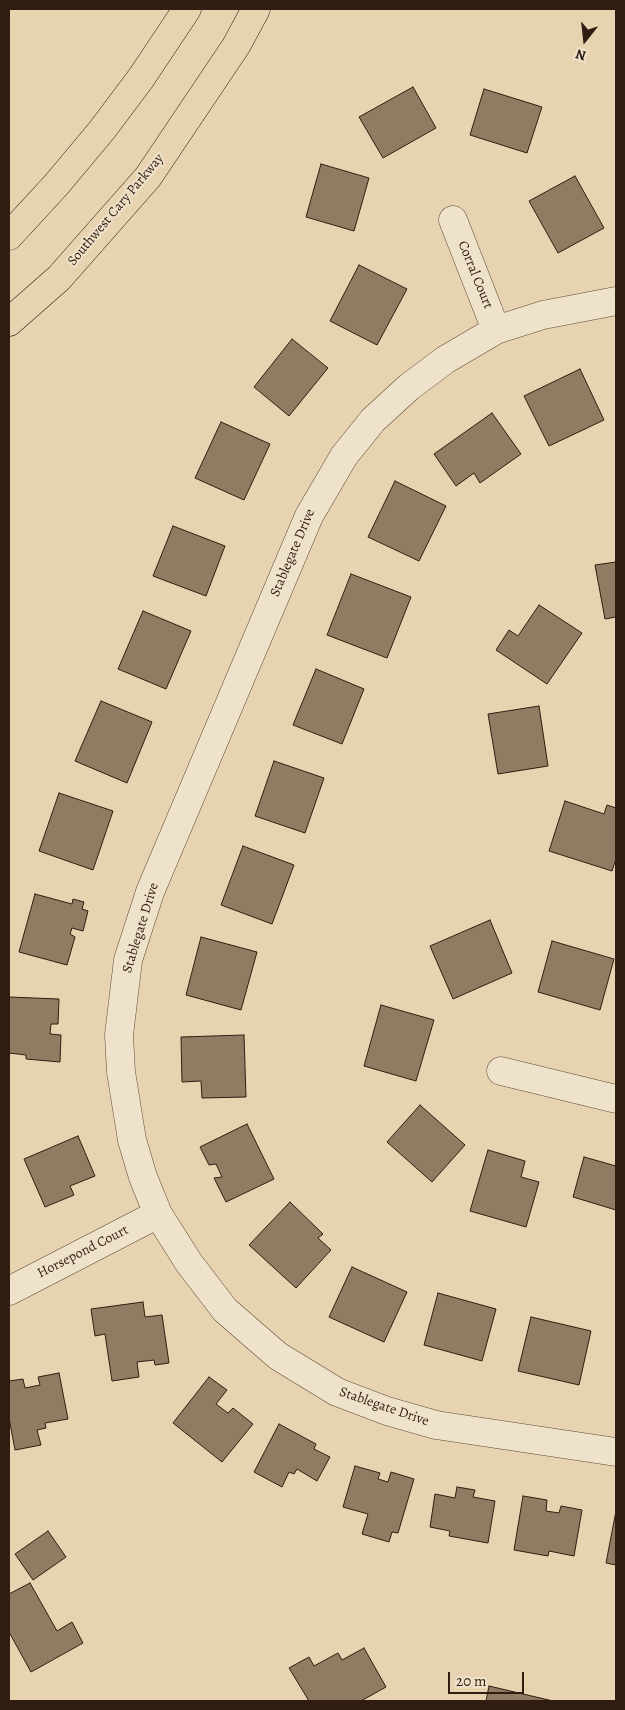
<!DOCTYPE html>
<style>
body{margin:0}
#map{position:relative;width:625px;height:1710px;overflow:hidden;background:#e7d3af;font-family:Alegreya,serif}
canvas{display:block}
.frame{position:absolute;inset:0;border:10px solid #2f1d11;pointer-events:none}
.north{position:absolute;left:560px;top:15px;width:50px;height:50px;-webkit-text-stroke:4px #efe2cb;paint-order:stroke;rotate:196deg;font-size:14px;font-weight:700;line-height:20px;text-align:center;color:#2f1d11}
.north::after{content:'';display:block;margin:auto;width:18px;height:22px;background:#2f1d11;clip-path:polygon(50% 0,100% 100%,50% 72%,0 100%)}
.scale{position:absolute;left:448px;top:1672px;width:76px;height:22px;box-sizing:border-box;border:2px solid #2f1d11;border-top:0;padding-left:6px;font-size:15px;line-height:18px;white-space:nowrap;color:#2f1d11;-webkit-text-stroke:4px #efe2cb;paint-order:stroke}
</style>
<div id="map">
<canvas width="625" height="1710"></canvas>
<div class="frame"></div>
<div class="north">N</div>
<div class="scale">20 m</div>
</div>
<script>
const ctx = document.querySelector('canvas').getContext('2d');
ctx.lineJoin = 'round';
function paint(path, color) {
  ctx.fillStyle = color;
  ctx.fill(path, 'evenodd');
}
function shape(rows) {
  const path = new Path2D();
  for (const r of rows) {
    path.moveTo(r[0], r[1]);
    for (let i = 2; i < r.length; i += 2) path.lineTo(r[i], r[i + 1]);
  }
  return path;
}
function strokePath(path, color, width, dash) {
  ctx.strokeStyle = color;
  ctx.lineWidth = width;
  ctx.lineCap = dash ? 'butt' : 'round';
  ctx.setLineDash(dash || []);
  ctx.stroke(path);
}
function label(font, color, halo, rows, align = 'center') {
  ctx.font = font + ' Alegreya,serif';
  ctx.lineWidth = 4;
  ctx.setLineDash([]);
  ctx.textBaseline = 'middle';
  ctx.strokeStyle = halo;
  ctx.fillStyle = color;
  for (const [text, x, y, turn = 0] of rows) {
    ctx.save();
    ctx.translate(x, y);
    ctx.rotate((+turn || 0) * Math.PI / 180);
    ctx.textAlign = isNaN(turn) ? turn : align;
    if (halo) ctx.strokeText(text, 0, 0);
    ctx.fillText(text, 0, 0);
    ctx.restore();
  }
}
const building = shape([
 [413,87,436,128,383,158,359,117,413,87],
 [484,89,542,107,527,153,470,135,484,89],
 [321,164,369,178,354,231,306,217,321,164],
 [575,176,604,228,558,253,529,201,575,176],
 [359,265,407,289,377,345,330,321,359,265],
 [292,339,328,368,289,416,254,387,292,339],
 [580,369,604,420,549,446,524,396,580,369],
 [492,413,521,454,480,483,474,473,456,486,434,454,492,413],
 [221,422,270,444,244,500,195,478,221,422],
 [395,481,446,506,419,561,368,537,395,481],
 [173,526,225,546,206,596,153,576,173,526],
 [616,562,616,617,605,619,595,565,616,562],
 [351,574,411,597,387,658,327,635,351,574],
 [539,605,582,633,547,684,496,650,509,630,518,636,539,605],
 [143,611,191,631,166,689,118,669,143,611],
 [316,669,364,689,342,744,293,725,316,669],
 [101,701,152,722,127,783,75,761,101,701],
 [539,706,548,766,498,774,488,714,539,706],
 [274,761,324,778,305,833,255,816,274,761],
 [59,793,113,811,93,870,39,851,59,793],
 [565,801,604,814,607,805,616,808,616,859,612,871,549,851,565,801],
 [243,846,294,865,272,924,221,905,243,846],
 [35,894,72,904,73,899,84,902,82,909,88,911,83,931,72,928,70,934,75,937,67,965,19,952,35,894],
 [490,920,512,973,453,999,430,946,490,920],
 [201,937,257,952,241,1010,186,995,201,937],
 [552,941,614,959,600,1010,538,992,552,941],
 [9,997,59,999,58,1024,51,1024,50,1034,61,1035,60,1062,26,1059,26,1055,9,1053,9,997],
 [381,1005,434,1020,416,1081,364,1066,381,1005],
 [244,1035,246,1097,202,1098,201,1081,182,1082,181,1037,244,1035],
 [420,1105,465,1145,432,1182,387,1142,420,1105],
 [247,1124,274,1179,226,1202,214,1178,222,1177,216,1164,209,1165,200,1147,247,1124],
 [78,1136,95,1176,70,1186,74,1195,45,1207,24,1159,78,1136],
 [488,1150,525,1161,521,1177,539,1182,526,1227,470,1211,488,1150],
 [584,1157,616,1166,616,1210,573,1197,584,1157],
 [290,1202,323,1234,318,1238,331,1250,296,1288,249,1245,290,1202],
 [352,1267,407,1292,384,1342,329,1317,352,1267],
 [438,1293,496,1309,482,1361,424,1345,438,1293],
 [143,1302,145,1317,162,1315,169,1363,155,1365,154,1360,137,1362,139,1377,112,1381,105,1334,95,1336,91,1309,143,1302],
 [531,1317,591,1331,579,1385,518,1371,531,1317],
 [59,1373,68,1419,45,1423,46,1428,37,1430,41,1445,15,1450,9,1418,9,1381,23,1379,25,1388,40,1385,38,1377,59,1373],
 [209,1377,227,1390,216,1404,228,1413,233,1408,253,1424,222,1462,173,1423,209,1377],
 [279,1424,316,1444,314,1449,330,1457,317,1481,297,1469,294,1474,289,1472,282,1487,254,1472,279,1424],
 [355,1466,380,1473,378,1479,388,1482,391,1472,414,1479,398,1533,392,1532,389,1542,362,1534,368,1514,343,1507,355,1466],
 [457,1487,475,1490,473,1497,495,1501,488,1543,449,1536,450,1531,430,1527,435,1494,455,1498,457,1487],
 [523,1496,547,1500,546,1511,559,1513,561,1506,582,1510,574,1556,549,1551,548,1556,514,1550,523,1496],
 [616,1511,616,1565,606,1563,616,1511],
 [48,1531,66,1557,33,1580,15,1554,48,1531],
 [30,1583,57,1631,72,1622,83,1643,31,1672,9,1632,9,1594,30,1583],
 [364,1648,386,1687,361,1701,309,1701,289,1668,309,1657,314,1666,338,1653,342,1660,364,1648],
 [489,1686,553,1701,486,1701,489,1686]
]);
paint(building, '#8f7c63');
strokePath(building, '#2f1d11', 1);
const minor = shape([
 [453,220,496,330],
 [616,301,543,315,496,330,445,360,409,387,373,420,344,456,309,516,150,892,128,960,119,1035,121,1072,132,1140,143,1177,158,1214,189,1263,225,1310,278,1356,337,1392,387,1411,436,1425,616,1452],
 [501,1071,616,1099],
 [9,1291,158,1214]
]);
const major = shape([
 [9,236,56,185,102,130,141,78,187,9],
 [9,322,59,278,148,177,236,46,256,9]
]);
strokePath(minor, '#5d4a38', 29);
strokePath(major, '#2f1d11', 29);
strokePath(minor, '#efe2cb', 28);
strokePath(major, '#e7d3af', 28);
label('14px', '#2f1d11', '#efe2cb', [
 ["Southwest Cary Parkway",116,210,-50],
 ["Corral Court",475,275,68],
 ["Stablegate Drive",293,553,-67],
 ["Stablegate Drive",141,928,-73],
 ["Horsepond Court",83,1252,-27],
 ["Stablegate Drive",384,1407,19]
]);
</script>
